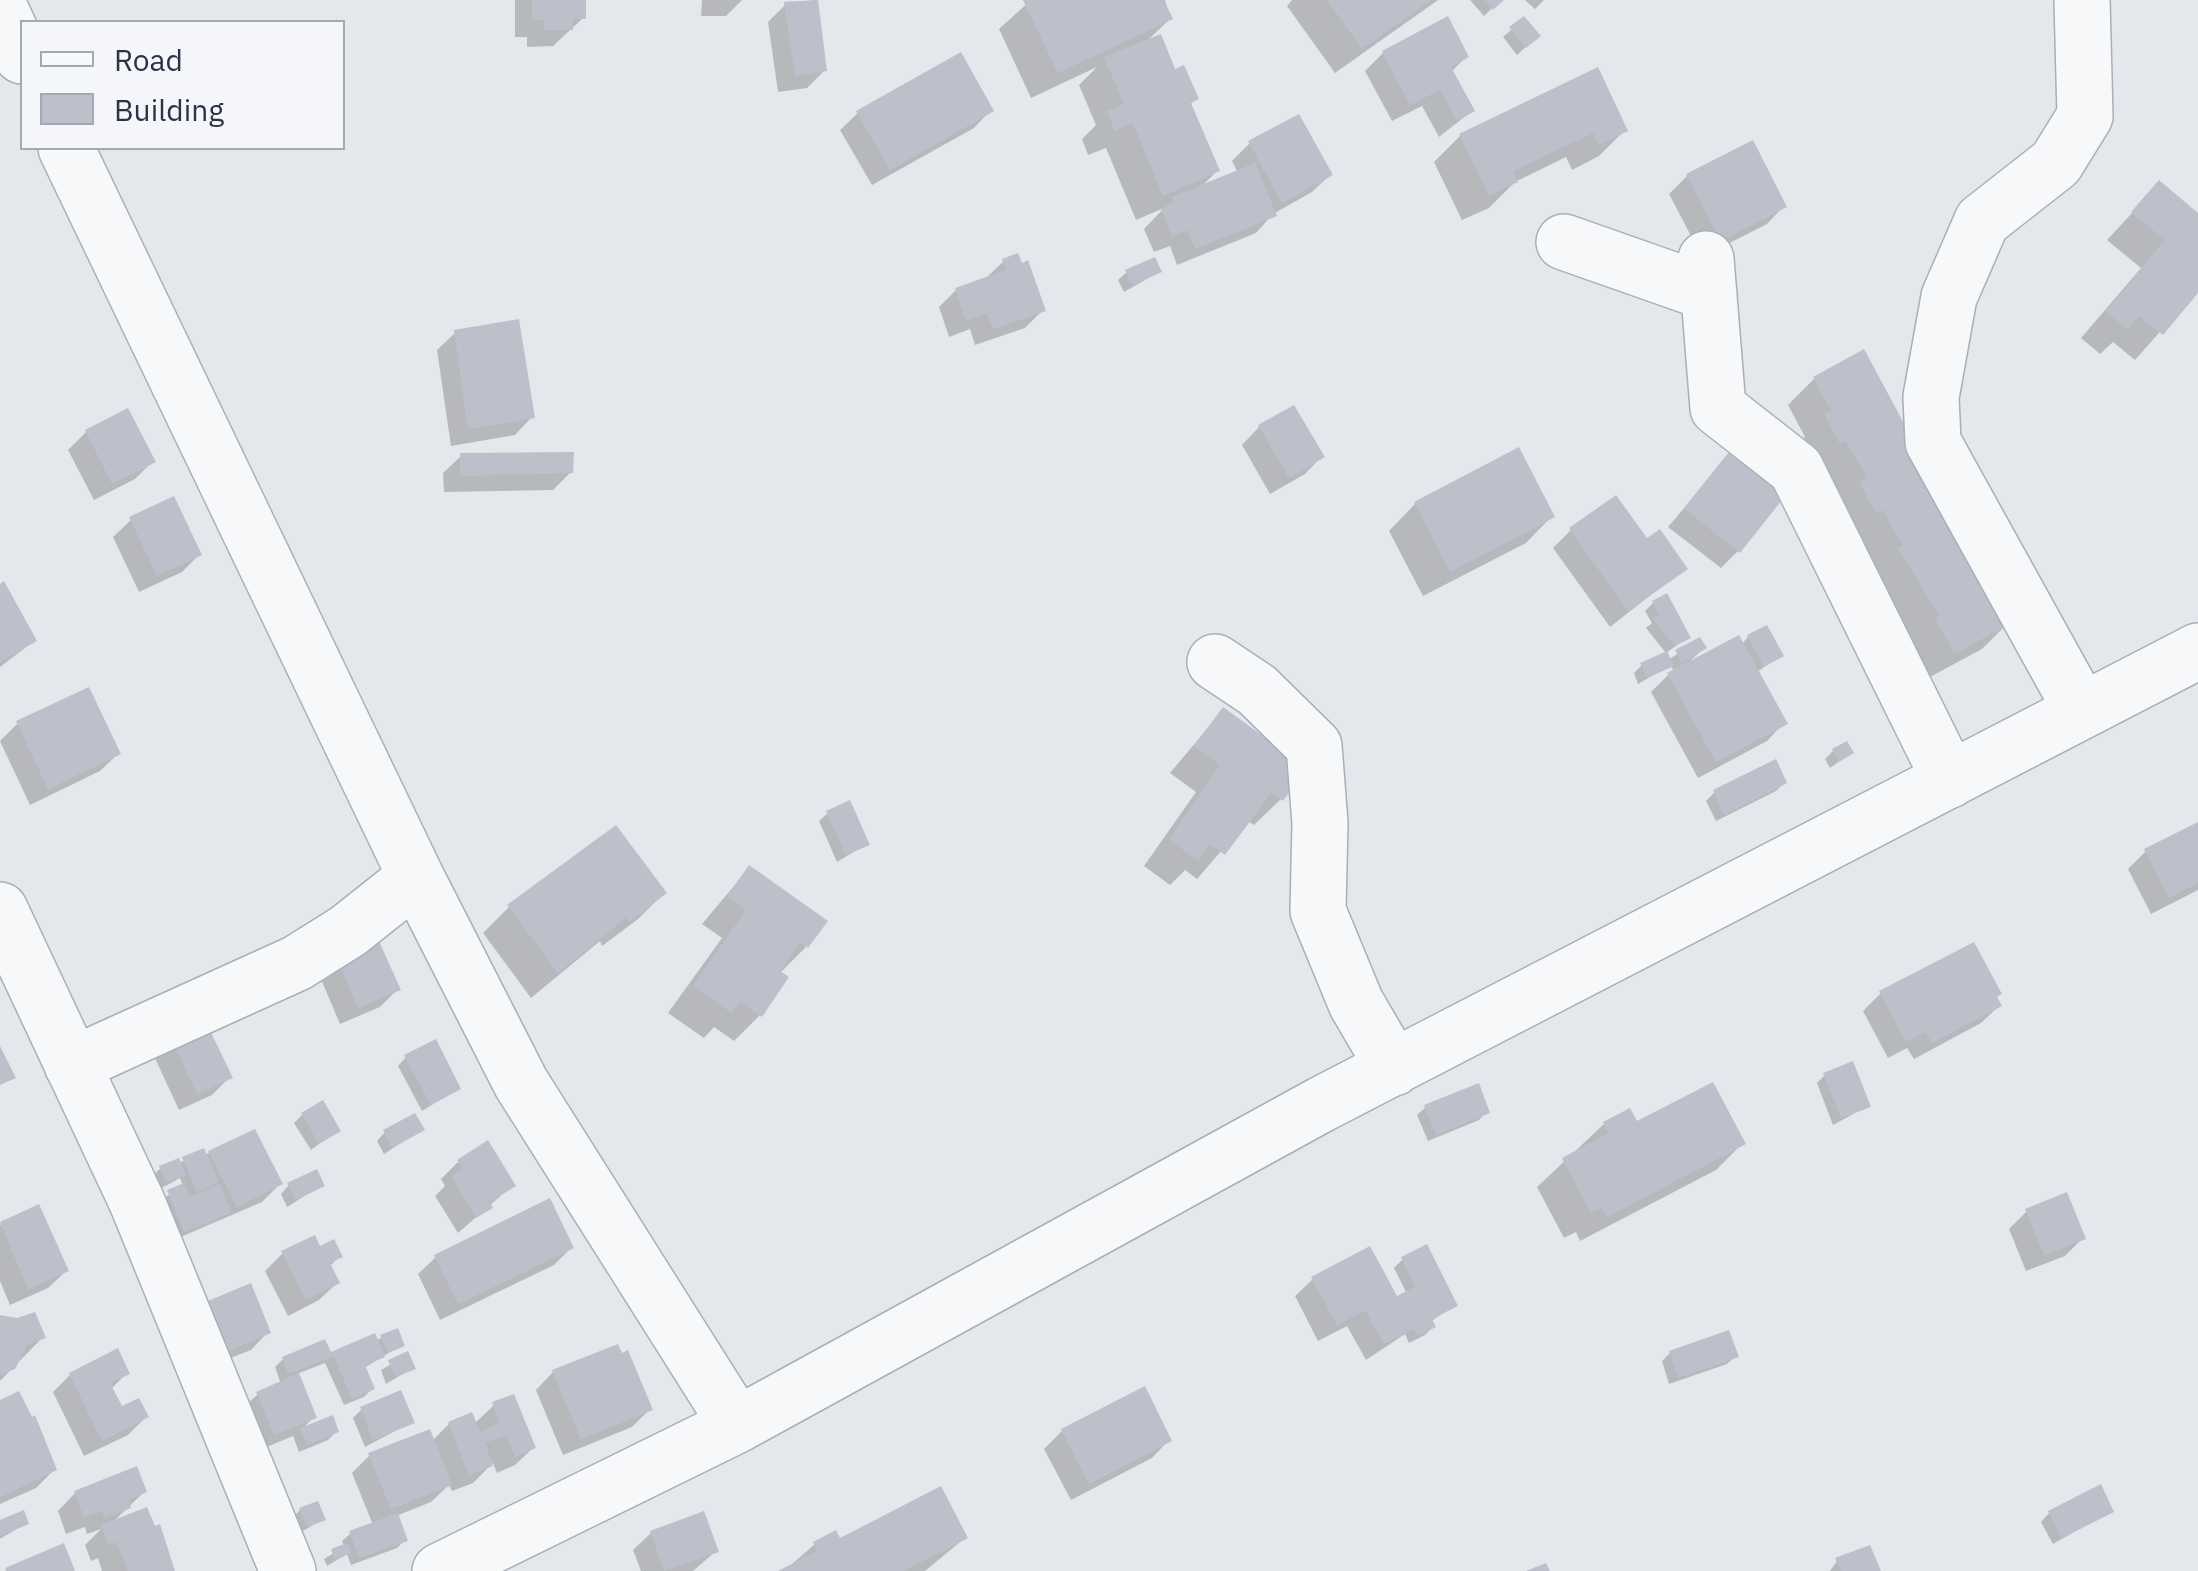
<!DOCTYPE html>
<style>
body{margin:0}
#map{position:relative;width:2198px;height:1571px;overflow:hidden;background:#e4e7ec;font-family:"IBM Plex Sans",sans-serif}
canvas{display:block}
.legend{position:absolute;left:20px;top:20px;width:325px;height:130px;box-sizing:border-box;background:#f4f6f9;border:2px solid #a4a8b1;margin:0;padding:12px 18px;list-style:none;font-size:30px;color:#2b3445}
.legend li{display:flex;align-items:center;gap:20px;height:50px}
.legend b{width:50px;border:2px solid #a4a8b1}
</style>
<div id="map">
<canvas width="2198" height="1571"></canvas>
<ul class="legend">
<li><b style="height:12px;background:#f7f8fa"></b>Road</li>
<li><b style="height:28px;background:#bbc0ca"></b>Building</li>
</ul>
</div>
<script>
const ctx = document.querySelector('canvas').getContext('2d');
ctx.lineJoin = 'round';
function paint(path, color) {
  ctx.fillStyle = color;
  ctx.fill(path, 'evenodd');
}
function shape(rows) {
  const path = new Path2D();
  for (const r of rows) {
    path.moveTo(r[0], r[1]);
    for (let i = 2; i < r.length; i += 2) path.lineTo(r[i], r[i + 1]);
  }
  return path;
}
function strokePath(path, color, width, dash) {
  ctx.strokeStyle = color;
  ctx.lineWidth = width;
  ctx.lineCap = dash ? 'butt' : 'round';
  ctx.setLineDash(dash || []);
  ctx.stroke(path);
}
paint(shape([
 [515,0,583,0,583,18,553,46,527,47,527,37,515,37],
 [702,0,742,0,726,16,701,16],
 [815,0,825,70,807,88,778,92,768,22,786,4],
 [1031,0,1165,0,1170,19,1146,42,1196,99,1189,105,1217,171,1199,189,1238,173,1232,161,1250,143,1330,175,1312,192,1273,214,1256,233,1177,265,1170,246,1154,252,1144,229,1164,208,1136,220,1106,148,1088,155,1082,139,1096,125,1079,85,1097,67,1031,98,999,29],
 [1292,0,1438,0,1335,73,1287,6],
 [1470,0,1500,0,1484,16],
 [1525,0,1544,0,1535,9],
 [1447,19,1466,57,1451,72,1472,111,1439,137,1422,106,1392,121,1365,71,1383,53],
 [1524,19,1529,44,1517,55,1503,37],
 [991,110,974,128,872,185,840,130,858,113],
 [1625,130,1599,156,1572,170,1566,157,1515,182,1489,208,1462,220,1434,162,1460,136],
 [1752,143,1784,206,1767,224,1702,257,1669,194,1687,176],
 [2159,184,2198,217,2198,289,2135,360,2113,342,2100,354,2081,338,2141,268,2107,240],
 [1004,261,1043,310,1025,328,975,345,970,329,949,337,939,307,956,290,986,278],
 [1127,272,1159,272,1124,292,1118,280],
 [455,333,532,417,515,435,451,446,437,350],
 [1814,379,2008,623,1982,649,1930,677,1799,442,1805,437,1788,405],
 [1293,408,1322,456,1305,474,1270,494,1242,445,1259,427],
 [127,411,152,462,135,479,94,500,68,450,86,432],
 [1738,445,1738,551,1721,568,1668,527],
 [1518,451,1552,516,1526,543,1423,596,1389,531,1415,504],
 [461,456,571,472,553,490,444,492,443,473],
 [131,520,199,555,182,572,139,592,113,537],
 [1571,530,1647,541,1685,568,1610,627,1553,548],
 [0,587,34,641,0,667],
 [1653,603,1688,637,1666,653,1646,628,1652,623,1645,611],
 [1748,637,1780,656,1757,672,1784,723,1767,741,1698,778,1651,692,1673,670,1671,665,1638,684,1634,673,1642,665,1668,660,1699,640,1704,648,1689,662,1742,644],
 [1223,710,1281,799,1254,825,1247,821,1197,879,1185,870,1170,885,1144,866,1196,792,1170,773],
 [18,723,118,754,100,771,30,805,0,741],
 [1833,751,1851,753,1830,768,1825,759],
 [1775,763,1784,783,1776,791,1716,821,1706,801,1714,793],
 [828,813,867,844,837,862,819,821],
 [2198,825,2198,890,2151,914,2128,869,2146,851],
 [749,868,806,947,780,973,760,1015,734,1041,714,1027,704,1038,668,1013,722,938,702,924],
 [664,893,638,919,602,946,600,941,531,998,483,933,509,907],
 [372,931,398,989,380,1007,340,1024,315,965],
 [1881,993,1994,998,1999,1006,1981,1023,1914,1059,1907,1048,1888,1058,1863,1011],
 [171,1038,230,1077,212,1095,179,1110,154,1056],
 [406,1057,458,1089,422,1111,398,1066],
 [1825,1075,1868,1106,1833,1125,1817,1083],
 [1426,1107,1487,1112,1479,1120,1428,1141,1417,1115],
 [302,1115,338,1130,311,1150,294,1123],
 [1604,1124,1636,1124,1742,1144,1716,1170,1580,1241,1576,1232,1564,1238,1537,1187],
 [421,1130,384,1154,377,1141,385,1132],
 [210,1153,280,1184,262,1202,176,1239,161,1200,183,1186,180,1178,158,1190,152,1176,161,1168],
 [458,1162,513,1185,458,1233,435,1196,445,1186,441,1179],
 [289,1185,322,1185,287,1207,281,1194],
 [37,1207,66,1271,48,1288,10,1305,0,1281,0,1225],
 [2026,1212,2083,1238,2065,1256,2026,1271,2009,1229],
 [571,1248,554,1265,440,1320,418,1274,436,1257],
 [319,1250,340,1256,329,1267,337,1283,319,1300,288,1316,265,1271,283,1253],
 [1402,1260,1455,1305,1430,1322,1433,1327,1425,1335,1409,1343,1405,1334,1366,1360,1347,1326,1318,1341,1295,1296,1313,1279,1396,1301,1407,1294,1394,1268],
 [209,1303,268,1332,251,1350,210,1366,192,1321],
 [0,1318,43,1337,0,1381],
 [382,1338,402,1345,364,1368,372,1389,364,1397,344,1405,325,1363,297,1374,314,1417,301,1430,336,1432,328,1440,299,1452,293,1436,257,1451,240,1411,258,1394,281,1384,275,1367,283,1359,329,1355],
 [1670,1353,1736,1356,1727,1364,1669,1384,1662,1361],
 [407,1355,413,1368,386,1384,381,1370],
 [553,1372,650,1409,632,1427,563,1455,536,1390],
 [127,1373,111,1389,121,1409,146,1417,128,1435,84,1456,53,1392,70,1375],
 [1144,1390,1169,1440,1152,1458,1071,1500,1044,1449,1062,1431],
 [0,1403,54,1470,36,1488,0,1504],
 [494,1405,533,1448,515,1465,497,1473,493,1463,473,1483,452,1491,449,1485,431,1502,396,1516,405,1540,397,1548,351,1565,347,1554,327,1566,324,1559,344,1547,342,1541,351,1533,373,1525,352,1473,370,1455,432,1441,449,1424,474,1424],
 [361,1410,412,1422,365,1447,353,1418],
 [144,1492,111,1524,172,1571,102,1571,98,1558,91,1561,85,1545,101,1529,87,1534,85,1527,66,1534,58,1511,75,1493],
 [300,1510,323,1519,298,1534,292,1518],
 [2111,1511,2053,1544,2041,1522,2049,1513],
 [0,1522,26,1523,0,1539],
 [651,1533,716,1551,693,1571,641,1571,633,1550],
 [965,1538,925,1571,784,1571,815,1544],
 [1837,1561,1878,1571,1830,1571]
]), '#0003');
paint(shape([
 [532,0,586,0,586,19,573,19,573,30,544,30,544,20,532,20],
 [818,0,827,71,795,76,784,2],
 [1023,0,1164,0,1173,19,1058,73],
 [1327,0,1431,0,1362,49],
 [1485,0,1504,0,1493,10],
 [1448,16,1469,57,1451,67,1475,111,1457,121,1440,90,1410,105,1382,51],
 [1524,16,1541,36,1526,48,1509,27],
 [1161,34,1175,69,1184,65,1199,99,1191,103,1220,171,1163,196,1133,123,1115,131,1107,111,1124,104,1104,57],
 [961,52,994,111,890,170,856,111],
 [1598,67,1628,131,1599,145,1593,133,1513,171,1518,182,1489,196,1459,134],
 [1299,114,1333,175,1282,203,1248,141],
 [1753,140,1787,207,1720,241,1686,174],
 [1255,163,1277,216,1195,249,1187,230,1172,236,1161,209,1174,203,1172,197],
 [2159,180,2198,213,2198,293,2163,335,2139,316,2128,330,2106,311,2165,240,2131,212],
 [1018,253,1022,263,1028,260,1046,311,993,329,987,313,966,321,955,288,1006,270,1002,259],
 [1155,257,1162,272,1132,285,1125,270],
 [519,319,535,418,468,429,454,330],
 [1864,349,2011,623,1958,652,1953,651,1935,618,1939,615,1898,548,1903,546,1883,510,1876,513,1859,482,1867,478,1846,441,1840,444,1824,414,1831,411,1813,377],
 [1294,405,1325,457,1289,478,1258,425],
 [128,408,156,462,112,484,85,430],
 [1737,442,1793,486,1740,553,1684,508],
 [1519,447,1555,517,1450,572,1414,502],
 [574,452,573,473,460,476,460,453],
 [1616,495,1647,538,1660,529,1688,569,1628,611,1569,528],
 [174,496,202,555,157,576,129,517],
 [4,581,37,641,0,662,0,584],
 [1667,593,1691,638,1675,646,1652,618,1659,615,1652,601],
 [1767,625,1784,656,1764,667,1747,635],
 [1739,635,1788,724,1716,762,1667,673],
 [1700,637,1707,648,1682,663,1675,650],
 [1667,651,1674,666,1647,678,1640,663],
 [89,687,121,754,48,789,16,721],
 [1223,707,1307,768,1283,801,1271,793,1225,855,1210,844,1198,861,1169,839,1220,765,1194,746],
 [1847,741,1854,753,1839,762,1832,749],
 [1776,759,1787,783,1724,815,1713,790],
 [850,800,870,845,846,855,826,811],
 [2198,822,2198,883,2169,898,2144,849],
 [616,825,667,893,629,922,627,917,558,973,507,905],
 [749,865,828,921,808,948,800,942,780,971,789,977,762,1017,740,1001,732,1013,693,986,746,910,727,896],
 [373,928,401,990,358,1008,331,945],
 [1974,942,2002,994,1997,997,2002,1006,1932,1043,1926,1032,1906,1042,1879,991],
 [205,1020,233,1078,197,1094,170,1036],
 [436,1039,461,1089,431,1105,404,1055],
 [0,1046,16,1078,0,1085],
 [1853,1061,1871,1107,1841,1118,1823,1073],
 [1713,1082,1746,1144,1607,1217,1602,1208,1591,1213,1562,1158,1609,1133,1603,1122,1630,1108,1637,1121],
 [1479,1083,1490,1113,1436,1135,1424,1105],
 [323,1100,341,1131,319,1144,301,1113],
 [415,1113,425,1130,392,1148,383,1130],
 [255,1129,283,1184,237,1207,208,1151],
 [488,1140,516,1186,490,1202,493,1208,476,1218,451,1176,463,1169,457,1160],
 [204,1148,219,1182,197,1192,182,1157],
 [179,1158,186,1175,166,1183,159,1166],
 [317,1169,325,1186,295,1200,287,1183],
 [184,1183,190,1197,220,1184,231,1213,184,1232,167,1190],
 [2067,1192,2086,1239,2044,1255,2025,1209],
 [550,1198,574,1248,458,1304,434,1255],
 [39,1204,69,1271,28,1289,0,1222],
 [315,1235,320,1246,334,1239,343,1257,330,1263,340,1283,306,1300,281,1251],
 [1427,1244,1458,1306,1432,1319,1436,1327,1418,1336,1414,1329,1384,1344,1365,1310,1337,1325,1311,1277,1370,1246,1397,1296,1415,1287,1401,1257],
 [251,1283,271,1333,228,1351,208,1301],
 [35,1312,46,1338,28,1344,15,1369,0,1375,0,1315,17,1318],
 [398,1328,405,1346,388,1353,380,1335],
 [1729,1330,1739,1357,1678,1378,1669,1351],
 [375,1333,385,1357,365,1365,375,1389,352,1399,334,1356,288,1374,282,1357,325,1339,331,1352],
 [618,1344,622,1353,628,1350,653,1410,581,1439,552,1370],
 [118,1348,130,1374,110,1383,122,1406,139,1398,149,1417,102,1441,69,1373],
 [408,1351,416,1369,395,1377,388,1360],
 [299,1373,317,1418,274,1435,256,1392],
 [1145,1386,1172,1441,1089,1484,1061,1429],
 [401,1390,415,1423,373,1440,360,1407],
 [19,1391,32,1417,35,1415,57,1470,0,1497,0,1400],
 [514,1394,536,1448,515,1457,506,1435,485,1443,493,1466,469,1475,448,1422,472,1412,480,1432,500,1423,492,1402],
 [333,1415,339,1432,307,1445,300,1428],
 [430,1429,452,1485,391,1509,368,1453],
 [137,1466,147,1492,128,1500,131,1508,105,1518,102,1511,84,1518,74,1491],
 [2101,1484,2114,1512,2062,1538,2048,1511],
 [941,1486,968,1538,903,1571,778,1571,817,1551,813,1542,836,1530,840,1538],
 [318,1501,326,1520,307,1527,299,1508],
 [147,1507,155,1526,160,1524,175,1571,128,1571,116,1542,109,1545,101,1525],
 [24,1510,29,1524,0,1536,0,1520],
 [704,1511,719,1552,664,1571,650,1531],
 [398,1513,408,1541,359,1558,349,1531],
 [64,1543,75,1571,6,1571,5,1568],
 [347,1543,351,1553,335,1560,331,1549],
 [1870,1545,1881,1571,1841,1571,1835,1558],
 [1546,1563,1550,1571,1526,1571]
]), '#bbc0ca');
const minor = shape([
 [2082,0,2085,116,2056,163,1982,221,1949,297,1931,397,1933,442,2082,711],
 [0,9,22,56],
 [66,148,416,877,521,1083,737,1425],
 [1564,242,1709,293],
 [1706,259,1718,408,1796,469,1950,780],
 [1215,662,1257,690,1314,746,1320,823,1318,911,1356,1003,1394,1068],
 [0,910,137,1202,288,1571],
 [72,1065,297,963,348,931,416,877],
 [440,1571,737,1425,1322,1104,2198,651]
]);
strokePath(minor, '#a9aeb7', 58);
strokePath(minor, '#f7f8fa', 55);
</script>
